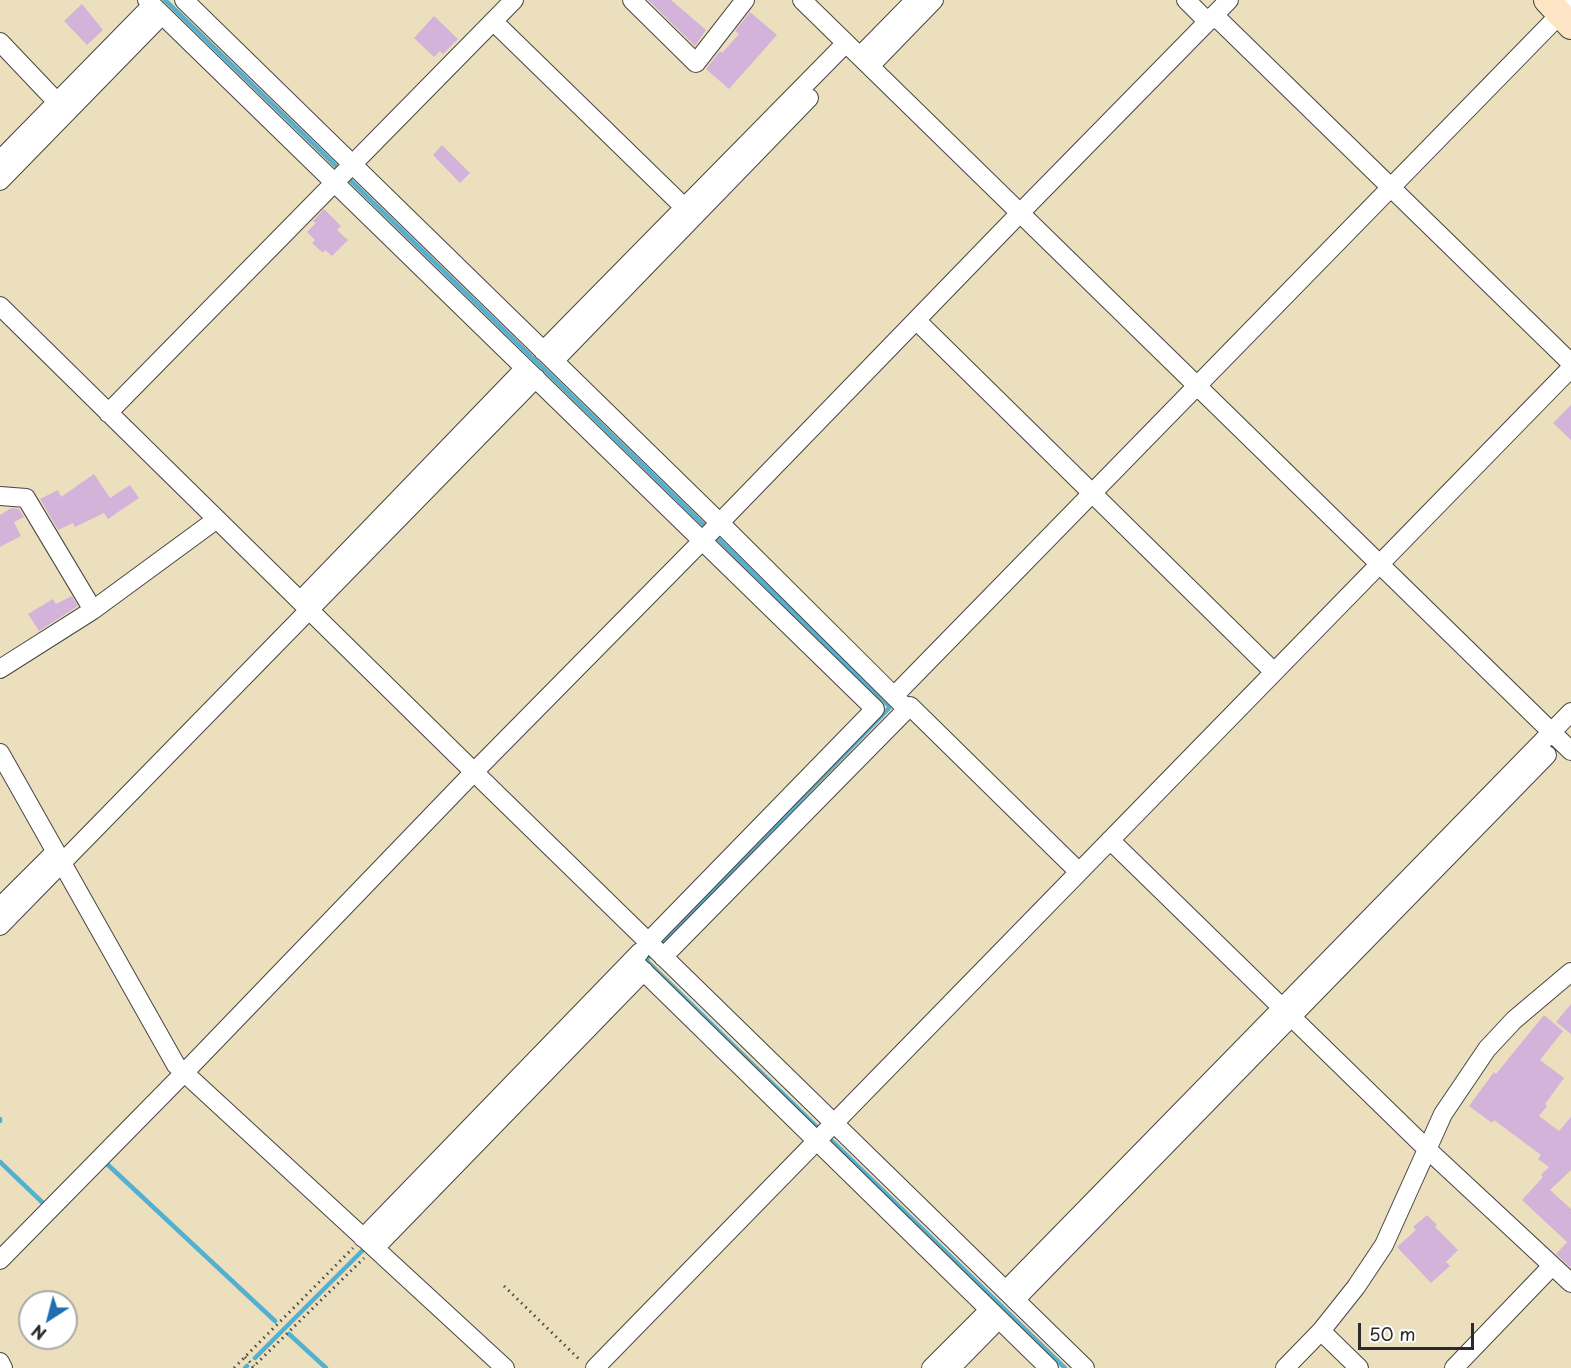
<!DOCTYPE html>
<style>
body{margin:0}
#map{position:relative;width:1571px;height:1368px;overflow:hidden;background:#ecdfbe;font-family:"Playpen Sans",sans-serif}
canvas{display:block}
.north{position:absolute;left:18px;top:1290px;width:60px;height:60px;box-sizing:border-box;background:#fff;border:2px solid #aaa;border-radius:50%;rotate:216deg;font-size:16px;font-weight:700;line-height:24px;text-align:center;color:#2b2b2b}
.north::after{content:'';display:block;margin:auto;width:21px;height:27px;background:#1f6fb2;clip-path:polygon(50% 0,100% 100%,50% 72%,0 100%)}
.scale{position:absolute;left:1358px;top:1323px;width:116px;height:27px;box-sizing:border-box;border:3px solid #2b2b2b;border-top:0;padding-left:8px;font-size:18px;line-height:21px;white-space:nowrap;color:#2b2b2b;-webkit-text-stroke:4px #fff;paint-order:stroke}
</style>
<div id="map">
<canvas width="1571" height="1368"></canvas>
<div class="north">N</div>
<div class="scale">50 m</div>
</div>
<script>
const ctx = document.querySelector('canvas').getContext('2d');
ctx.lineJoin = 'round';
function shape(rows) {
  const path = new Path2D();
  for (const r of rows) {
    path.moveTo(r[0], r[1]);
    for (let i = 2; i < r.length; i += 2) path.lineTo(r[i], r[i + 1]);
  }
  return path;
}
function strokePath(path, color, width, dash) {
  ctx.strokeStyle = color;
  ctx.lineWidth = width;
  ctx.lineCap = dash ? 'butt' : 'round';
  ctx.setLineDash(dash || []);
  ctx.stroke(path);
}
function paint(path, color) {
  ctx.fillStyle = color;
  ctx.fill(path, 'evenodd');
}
strokePath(shape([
 [165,0,338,168],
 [348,178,706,527],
 [660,945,890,707,715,536],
 [650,956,646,960,820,1130],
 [0,1119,0,1121],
 [826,1135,1065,1368],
 [0,1162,44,1204],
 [103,1166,106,1163,275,1321],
 [289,1334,326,1368],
 [255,1358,364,1249],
 [245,1368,247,1366]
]), '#53b0d1', 4.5);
paint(shape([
 [648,0,671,0,706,30,695,46],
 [82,4,103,30,87,45,64,21],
 [750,12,777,35,729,89,706,69,720,51,722,53,739,34,735,31],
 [434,16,458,39,443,54,440,51,434,57,414,38],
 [442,145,470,173,460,183,433,155],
 [324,209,341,226,337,230,348,240,332,256,325,250,323,253,312,243,315,240,307,232,316,223,313,221],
 [1571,405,1571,440,1553,423],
 [94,474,110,498,130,485,139,498,108,519,104,513,75,527,73,523,58,530,40,499,58,490,61,497],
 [11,508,19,509,24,517,14,522,21,536,0,547,0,515],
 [72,596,78,606,39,631,28,614,53,599,56,604],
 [1571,1004,1571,1034,1556,1022],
 [1544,1015,1563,1031,1540,1060,1564,1078,1545,1104,1547,1106,1539,1116,1559,1131,1571,1117,1571,1170,1550,1190,1571,1209,1571,1268,1556,1254,1567,1242,1522,1200,1543,1177,1541,1175,1549,1167,1538,1159,1541,1155,1494,1120,1492,1123,1469,1106,1494,1072,1496,1074],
 [1427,1215,1437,1225,1435,1227,1458,1250,1446,1262,1450,1266,1431,1283,1397,1247,1416,1230,1413,1227]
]), '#d3b3d9');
const minor = shape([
 [147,0,875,709,648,942],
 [184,0,720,523,907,709],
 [632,0,696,63,745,0],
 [802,0,1571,751],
 [1186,0,1208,22],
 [1214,15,1571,363],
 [493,21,684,207],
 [0,42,57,102],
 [860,56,915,0],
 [870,66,934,0],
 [0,160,152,5],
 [0,181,162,15],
 [0,306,474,772,1085,1368],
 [916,320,1274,672],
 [543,351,846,43],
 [554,361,809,98],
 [108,413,514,0],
 [0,496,26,498,93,610],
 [300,601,525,368],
 [0,669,93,610,217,519],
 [894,696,1571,3],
 [0,753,176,1065,505,1368],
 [1110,840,1427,1149,1571,1283],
 [0,907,55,852],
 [0,926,536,378],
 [663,957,910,706,1079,872],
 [632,960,1049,1368],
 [363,1238,640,952],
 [375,1248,644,971],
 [0,1260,184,1073,474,772,702,541,1020,213,1229,0],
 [1006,1290,1571,712],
 [1015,1300,1547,755],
 [1321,1331,1359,1368],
 [0,1362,3,1368],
 [595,1368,1571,368],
 [931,1368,989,1310],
 [951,1368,999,1319],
 [1285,1368,1321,1331,1356,1287,1384,1245,1443,1114,1487,1049,1514,1020,1571,972],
 [1454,1368,1552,1266]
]);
const secondary = shape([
 [1547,0,1571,26]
]);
strokePath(minor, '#484641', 20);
strokePath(secondary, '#484641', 28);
strokePath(shape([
 [504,1286,580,1360],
 [245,1357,254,1366],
 [234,1368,353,1248],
 [252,1368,364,1258]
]), '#484641', 3, [1.5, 4.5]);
strokePath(minor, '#fff', 18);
strokePath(secondary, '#fde5c5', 26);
</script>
